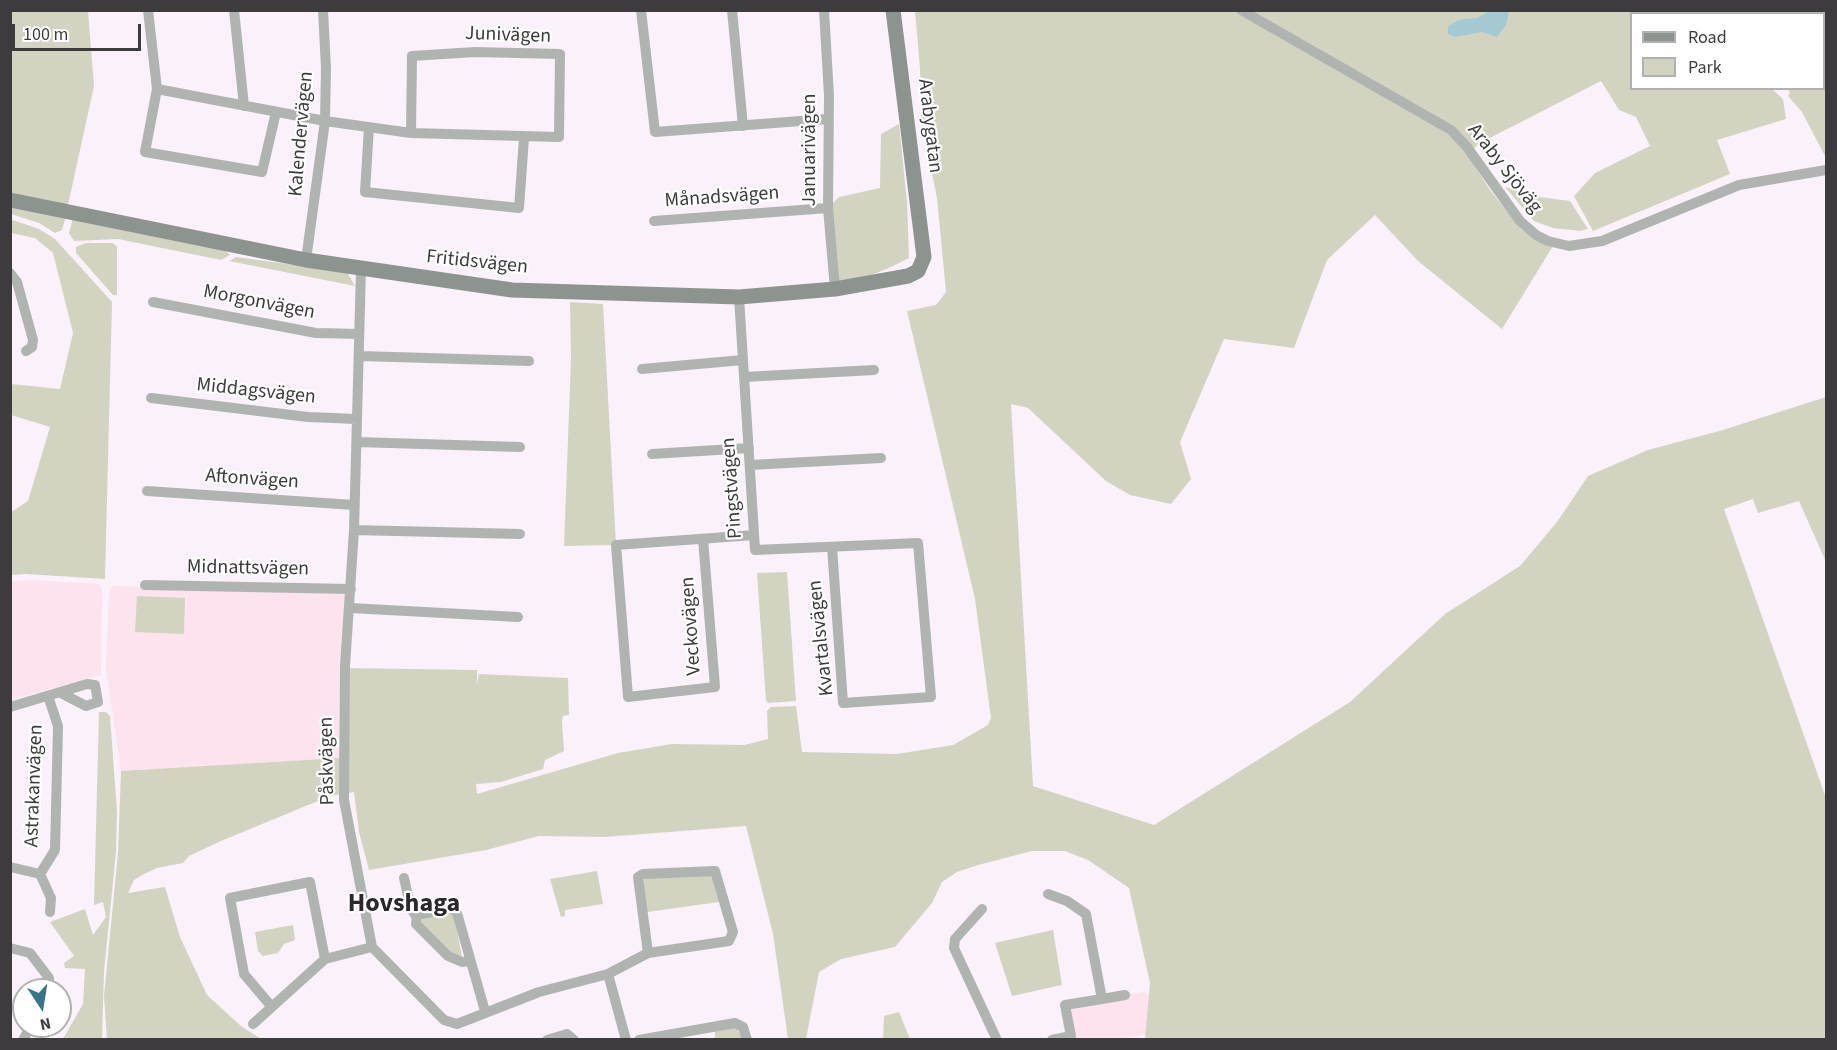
<!DOCTYPE html>
<meta charset="utf-8">
<style>
body{margin:0}
#map{position:relative;width:1837px;height:1050px;overflow:hidden;background:#faf1fb;font-family:"Source Sans 3",sans-serif}
canvas{display:block}
.frame{position:absolute;inset:0;border:12px solid #3e3b3f;pointer-events:none}
.legend{position:absolute;left:1630px;top:12px;width:195px;height:78px;box-sizing:border-box;background:#fff;border:2px solid #b2b1b2;margin:0;padding:8px 10px;list-style:none;font-size:18px;color:#3e3b3f}
.legend li{display:flex;align-items:center;gap:12px;height:30px}
.legend b{width:30px;border:2px solid #b2b1b2}
.north{position:absolute;left:12px;top:978px;width:60px;height:60px;box-sizing:border-box;background:#fff;border:2px solid #b2b1b2;border-radius:50%;rotate:168deg;font-size:16px;font-weight:700;line-height:24px;text-align:center;color:#3e3b3f}
.north::after{content:'';display:block;margin:auto;width:21px;height:27px;background:#36758a;clip-path:polygon(50% 0,100% 100%,50% 72%,0 100%)}
.scale{position:absolute;left:12px;top:24px;width:129px;height:27px;box-sizing:border-box;border:3px solid #3e3b3f;border-top:0;padding-left:8px;font-size:18px;line-height:21px;white-space:nowrap;color:#3e3b3f;-webkit-text-stroke:4px #fff;paint-order:stroke}
</style>
<div id="map">
<canvas width="1837" height="1050"></canvas>
<div class="frame"></div>
<ul class="legend">
<li><b style="height:8px;background:#8d9490"></b>Road</li>
<li><b style="height:16px;background:#d2d4c1"></b>Park</li>
</ul>
<div class="north">N</div>
<div class="scale">100 m</div>
</div>
<script>
const ctx = document.querySelector('canvas').getContext('2d');
ctx.lineJoin = 'round';
function paint(path, color) {
  ctx.fillStyle = color;
  ctx.fill(path, 'evenodd');
}
function shape(rows) {
  const path = new Path2D();
  for (const r of rows) {
    path.moveTo(r[0], r[1]);
    for (let i = 2; i < r.length; i += 2) path.lineTo(r[i], r[i + 1]);
  }
  return path;
}
function strokePath(path, color, width, dash) {
  ctx.strokeStyle = color;
  ctx.lineWidth = width;
  ctx.lineCap = dash ? 'butt' : 'round';
  ctx.setLineDash(dash || []);
  ctx.stroke(path);
}
function label(font, color, halo, rows, align = 'center') {
  ctx.font = font + ' "Source Sans 3",sans-serif';
  ctx.lineWidth = 4.5;
  ctx.setLineDash([]);
  ctx.textBaseline = 'middle';
  ctx.strokeStyle = halo;
  ctx.fillStyle = color;
  for (const [text, x, y, turn = 0] of rows) {
    ctx.save();
    ctx.translate(x, y);
    ctx.rotate((+turn || 0) * Math.PI / 180);
    ctx.textAlign = isNaN(turn) ? turn : align;
    if (halo) ctx.strokeText(text, 0, 0);
    ctx.fillText(text, 0, 0);
    ctx.restore();
  }
}
paint(shape([
 [31,580,99,584,102,588,101,673,101,675,11,700,11,581],
 [113,586,344,593,344,668,339,758,121,771,106,668,109,593],
 [1144,992,1152,997,1158,1032,1121,1039,1072,1039,1065,1005]
]), '#fce3ed');
paint(shape([
 [1730,10,1733,13,1632,14,1632,88,1772,89,1783,99,1786,119,1717,140,1730,174,1593,231,1574,196,1595,173,1650,146,1636,117,1619,110,1601,81,1482,142,1467,154,1490,190,1522,230,1553,246,1502,329,1418,261,1375,215,1327,260,1294,348,1224,339,1180,442,1191,479,1171,504,1130,495,1106,481,1028,408,1011,404,1033,786,1154,825,1350,702,1445,614,1520,566,1557,522,1588,476,1648,450,1723,430,1826,397,1826,562,1799,501,1758,513,1753,499,1724,509,1826,798,1826,1039,1145,1039,1150,983,1129,888,1088,860,1065,851,1032,851,978,865,957,872,942,882,932,903,895,947,841,959,819,972,806,1039,788,1039,773,934,746,826,605,837,539,836,486,850,369,870,359,832,354,792,330,796,221,841,189,856,183,863,157,868,142,875,134,880,128,893,165,887,180,937,207,995,241,1026,261,1039,107,1040,104,996,118,853,121,771,339,758,344,668,477,670,477,684,479,674,568,678,569,715,563,716,562,721,564,751,545,760,543,769,501,782,476,784,477,794,618,753,672,744,745,745,768,739,767,711,771,707,796,706,802,752,897,754,953,745,988,725,991,718,975,599,907,311,936,305,946,292,937,198,921,120,920,68,915,11],
 [10,11,88,11,94,86,68,205,11,194],
 [1739,11,1826,11,1826,158,1802,112,1788,96,1790,92,1787,89,1824,88,1824,14,1741,14],
 [899,124,907,202,909,258,889,268,835,289,828,208,839,197,880,188,881,134],
 [1505,187,1532,196,1570,201,1588,229,1580,231,1553,228,1534,221],
 [11,205,66,216,62,230,55,233,39,223,11,214],
 [73,218,223,248,230,255,221,260,118,239,74,241,69,233],
 [10,219,39,229,55,239,112,302,105,579,26,574,11,575,11,512,28,501,50,427,11,415,11,384,60,389,73,333,53,253,35,238,11,233],
 [86,243,113,243,117,247,117,295,113,295,76,253,76,247],
 [236,257,347,272,355,286,229,261],
 [570,302,603,304,616,545,564,546,571,359],
 [787,572,796,701,769,703,766,701,757,573],
 [137,596,185,598,184,634,135,632],
 [99,712,106,712,110,716,117,811,116,852,104,971,102,1039,63,1039,83,1004,85,969,65,968,64,963,74,956,50,922,85,909,93,935,106,917,103,902,94,905],
 [597,871,603,904,565,910,565,916,561,917,550,879],
 [711,875,719,902,647,912,642,885,645,878],
 [448,912,454,915,462,957,451,955,421,924,422,918],
 [293,925,295,940,284,944,278,953,263,956,258,951,255,932],
 [1053,930,1062,985,1012,996,995,943],
 [899,1012,910,1039,883,1039,884,1016],
 [736,1027,743,1039,715,1039,715,1031]
]), '#d2d4c1');
paint(shape([
 [1490,11,1509,11,1506,25,1497,37,1482,32,1455,37,1448,34,1448,27,1453,23,1462,19,1477,18]
]), '#a4c9d2');
strokePath(shape([
 [148,10,157,89,325,121,411,133,559,137,560,54,475,52,412,56,411,133],
 [234,10,244,106],
 [641,10,655,132,827,119],
 [732,10,743,126],
 [824,10,829,96,828,208,835,289],
 [1241,10,1451,130,1467,147,1520,221,1536,235,1548,241,1569,246,1602,241,1739,185,1826,170],
 [157,89,145,152,262,172,276,112],
 [369,127,365,192,519,208,524,138],
 [654,221,828,208],
 [306,260,325,121,326,68,323,10],
 [361,269,354,530,345,666,344,800,372,947],
 [10,273,17,282,33,340,32,347,26,351],
 [739,297,755,550,918,543,931,697,843,703,832,547],
 [153,302,316,333,359,334],
 [360,356,529,361],
 [642,369,743,360],
 [744,377,874,370],
 [151,398,308,417,357,419],
 [357,442,520,447],
 [652,454,749,448],
 [750,465,881,458],
 [147,491,354,505],
 [354,530,520,534],
 [703,539,715,687,628,697,616,545,754,535],
 [145,585,351,589],
 [350,608,518,617],
 [10,707,87,684,95,685,98,702,86,706,61,693],
 [10,867,40,874,55,850,58,726,48,696],
 [40,874,51,898,50,912],
 [404,878,411,909,416,916],
 [1048,894,1067,901,1086,914,1102,999,1065,1005,1071,1036,1052,1040],
 [982,909,955,939,954,948,997,1040],
 [372,947,444,1020,457,1024,539,992,608,974,648,953,729,941,733,932,715,871,643,874,638,877,648,953],
 [10,948,30,953,49,978,49,990],
 [470,961,462,962,448,956,416,924,417,915,451,908,457,913,485,1011],
 [608,974,626,1040],
 [1102,999,1125,995],
 [271,1006,244,974,230,898,310,882,325,959],
 [253,1024,325,959,372,947],
 [23,1040,31,1026],
 [547,1040,567,1034,574,1040],
 [639,1040,735,1023,743,1027,747,1040]
]), '#afb4b1', 10);
strokePath(shape([
 [10,200,306,260,512,290,739,297,835,289,908,276,918,271,924,257,893,10]
]), '#8d9490', 15);
label('20px', '#3e3b3f', '#fff', [
 ["Junivägen",508,36,2],
 ["Arabygatan",929,126,83],
 ["Kalendervägen",302,134,-85],
 ["Januarivägen",811,150,-90],
 ["Araby Sjöväg",1504,169,52],
 ["Månadsvägen",722,198,-4],
 ["Fritidsvägen",477,263,6],
 ["Morgonvägen",259,303,11],
 ["Middagsvägen",256,392,6],
 ["Aftonvägen",252,480,4],
 ["Pingstvägen",733,488,-94],
 ["Midnattsvägen",248,569,1],
 ["Veckovägen",692,626,-94],
 ["Kvartalsvägen",822,638,-96],
 ["Påskvägen",328,761,-91],
 ["Astrakanvägen",35,786,-88]
]);
label('bold 26px', '#2d272d', '#fff', [
 ["Hovshaga",404,905]
]);
</script>
